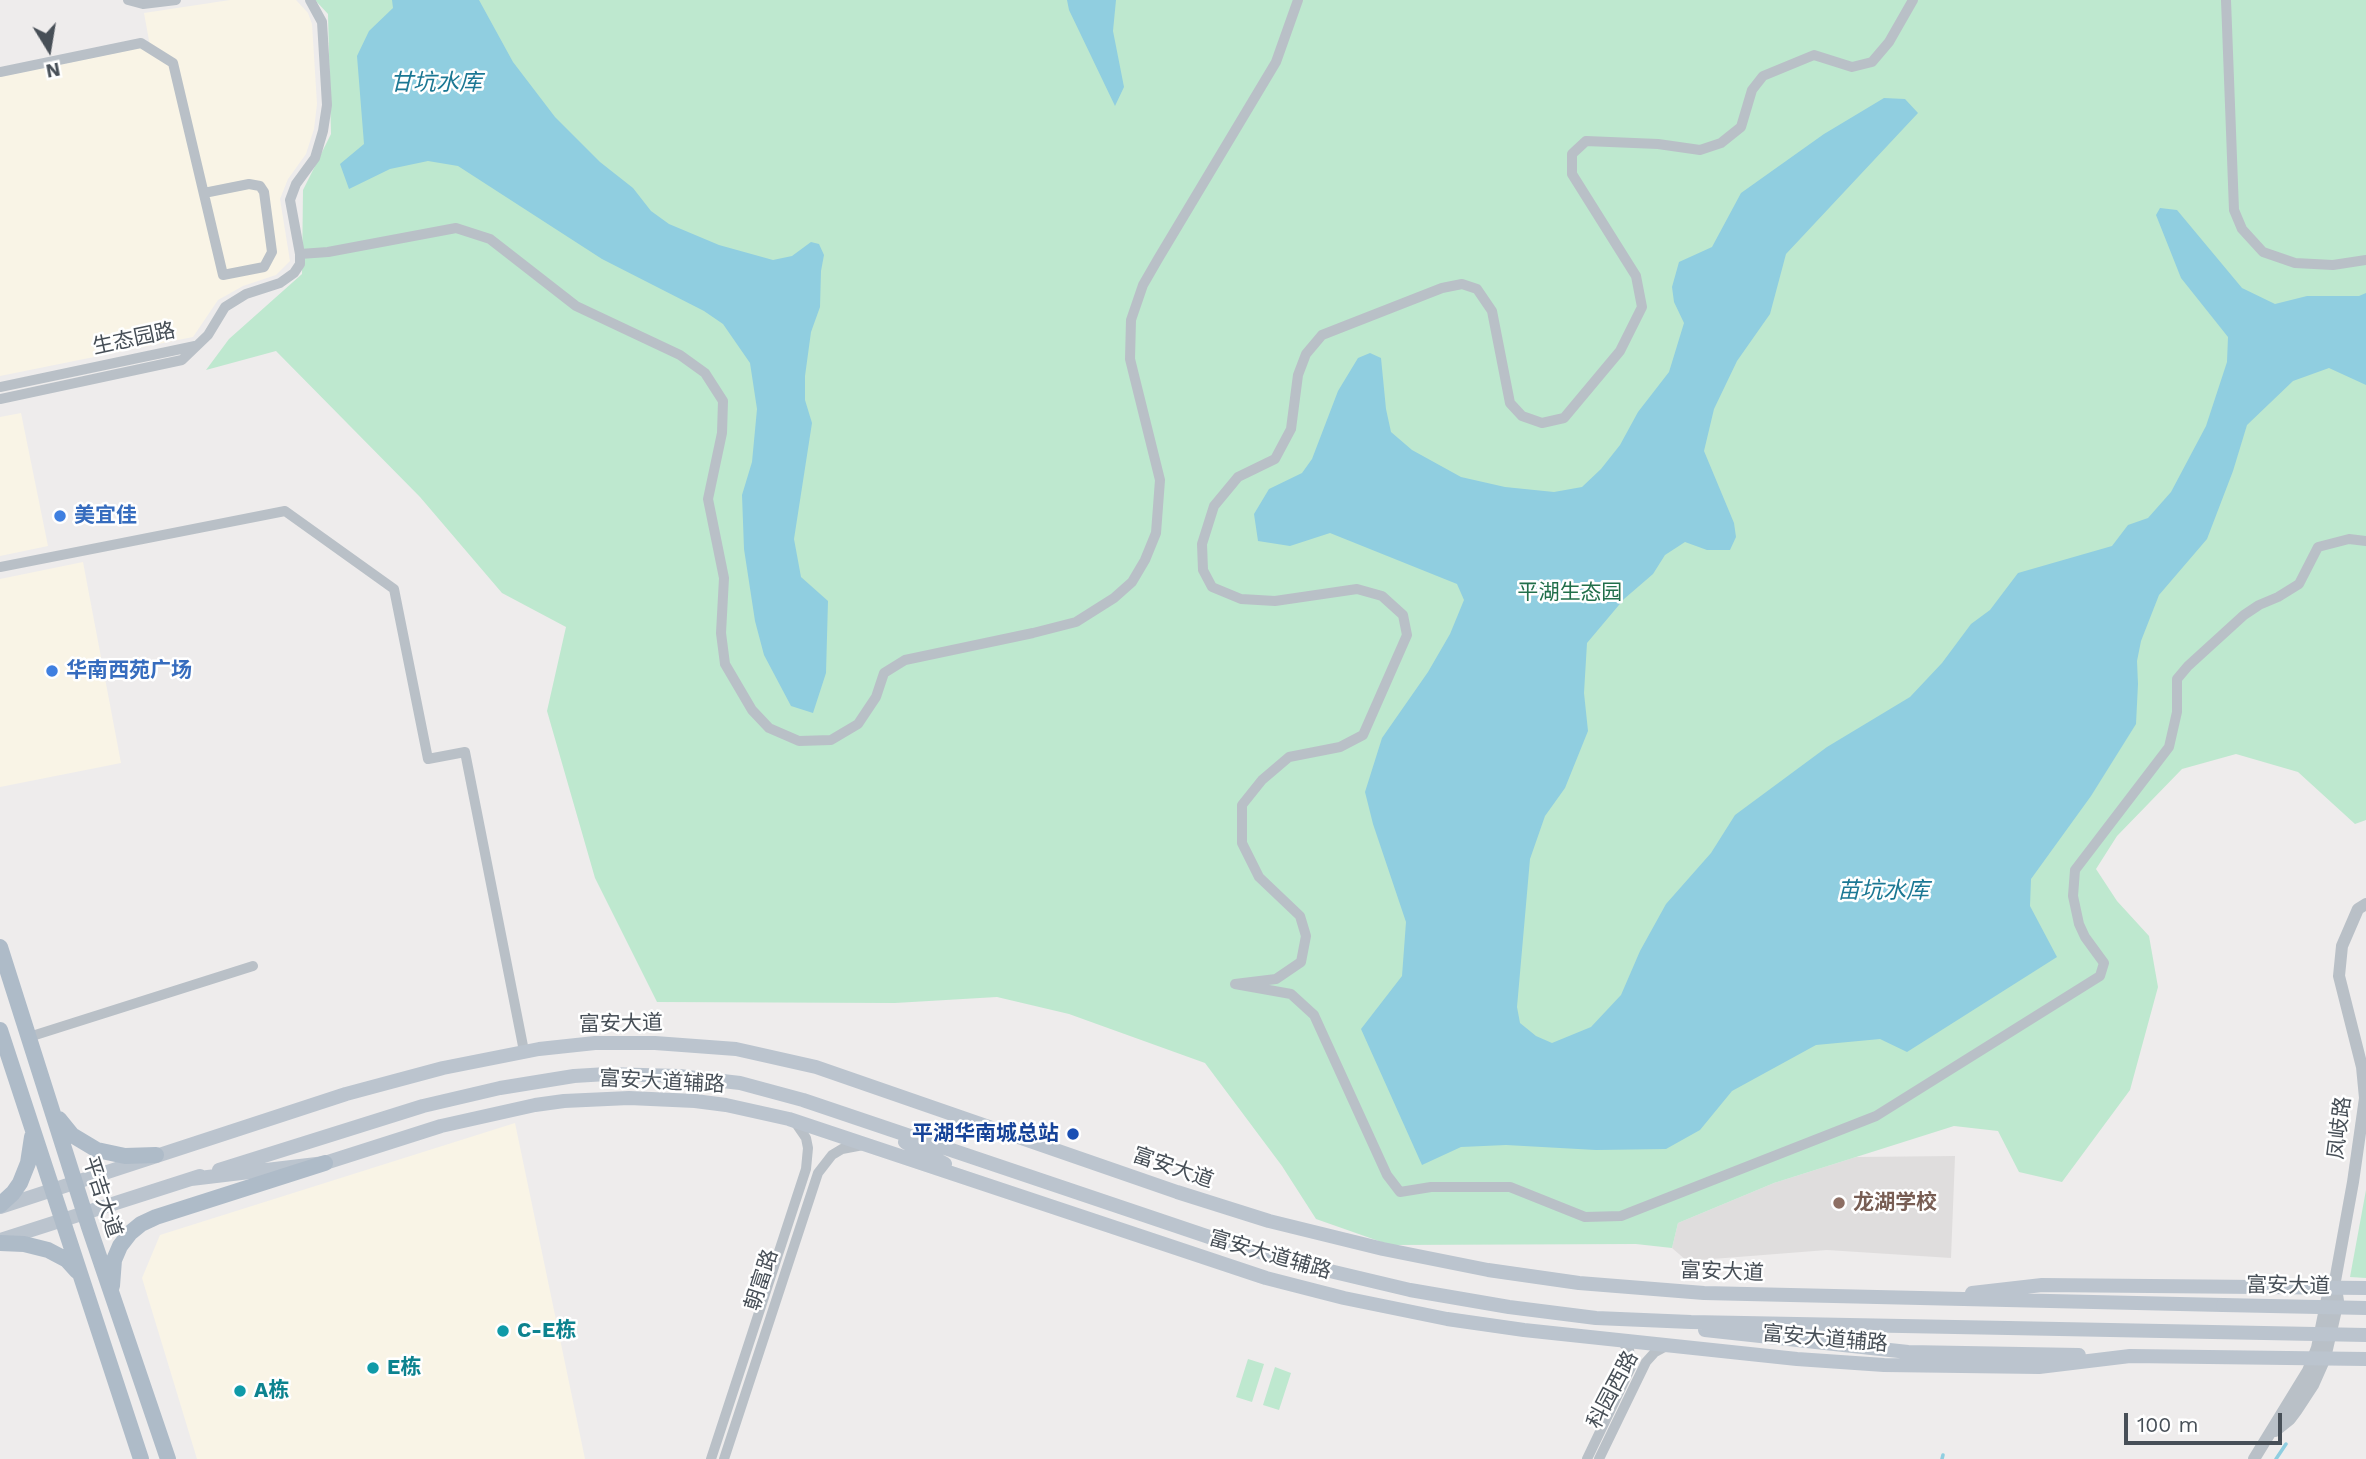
<!DOCTYPE html>
<meta charset="utf-8">
<style>
body{margin:0}
#map{position:relative;width:2366px;height:1459px;overflow:hidden;background:#eeecec;font-family:"Work Sans",sans-serif}
canvas{display:block}
.north{position:absolute;left:14px;top:14px;width:70px;height:70px;-webkit-text-stroke:5px #fff;paint-order:stroke;rotate:169deg;font-size:19px;font-weight:700;line-height:28px;text-align:center;color:#474f57}
.north::after{content:'';display:block;margin:auto;width:24px;height:32px;background:#474f57;clip-path:polygon(50% 0,100% 100%,50% 72%,0 100%)}
.scale{position:absolute;left:2124px;top:1413px;width:158px;height:32px;box-sizing:border-box;border:4px solid #474f57;border-top:0;padding-left:9px;font-size:21px;line-height:24px;white-space:nowrap;color:#474f57;-webkit-text-stroke:5px #fff;paint-order:stroke}
</style>
<div id="map">
<canvas width="2366" height="1459"></canvas>
<div class="north">N</div>
<div class="scale">100 m</div>
</div>
<script>
const ctx = document.querySelector('canvas').getContext('2d');
ctx.lineJoin = 'round';
function paint(path, color) {
  ctx.fillStyle = color;
  ctx.fill(path, 'evenodd');
}
function shape(rows) {
  const path = new Path2D();
  for (const r of rows) {
    path.moveTo(r[0], r[1]);
    for (let i = 2; i < r.length; i += 2) path.lineTo(r[i], r[i + 1]);
  }
  return path;
}
function strokePath(path, color, width, dash) {
  ctx.strokeStyle = color;
  ctx.lineWidth = width;
  ctx.lineCap = dash ? 'butt' : 'round';
  ctx.setLineDash(dash || []);
  ctx.stroke(path);
}
function label(font, color, halo, rows, align = 'center') {
  ctx.font = font + ' "Work Sans","Noto Sans SC",sans-serif';
  ctx.lineWidth = 5;
  ctx.setLineDash([]);
  ctx.textBaseline = 'middle';
  ctx.strokeStyle = halo;
  ctx.fillStyle = color;
  for (const [text, x, y, turn = 0] of rows) {
    ctx.save();
    ctx.translate(x, y);
    ctx.rotate((+turn || 0) * Math.PI / 180);
    ctx.textAlign = isNaN(turn) ? turn : align;
    if (halo) ctx.strokeText(text, 0, 0);
    ctx.fillText(text, 0, 0);
    ctx.restore();
  }
}
paint(shape([
 [230,0,296,0,308,13,312,24,317,104,314,129,306,154,288,179,280,199,290,261,276,275,243,286,218,300,193,337,0,376,0,77,150,46,144,13],
 [21,413,48,546,0,556,0,417],
 [83,562,121,763,0,787,0,579],
 [515,1123,585,1459,197,1459,142,1278,160,1235]
]), '#f9f4e6');
paint(shape([
 [1955,1156,1951,1258,1827,1250,1687,1261,1672,1248,1678,1223,1774,1183,1856,1157]
]), '#dfdddd');
paint(shape([
 [315,0,2366,0,2366,820,2355,824,2298,772,2236,754,2182,769,2117,836,2096,869,2117,901,2149,936,2158,987,2130,1090,2062,1182,2019,1172,1998,1131,1954,1126,1774,1183,1678,1223,1672,1248,1636,1244,1390,1245,1316,1219,1282,1166,1205,1063,1069,1014,997,997,895,1003,657,1002,595,878,547,711,566,627,502,593,420,497,276,351,206,370,229,339,302,274,303,190,331,134,328,14],
 [2366,1190,2366,1278,2350,1277],
 [1248,1359,1264,1364,1252,1402,1236,1397],
 [1275,1367,1291,1373,1279,1410,1263,1405]
]), '#bee8cf');
paint(shape([
 [392,0,479,0,513,62,555,117,600,162,633,188,651,211,669,224,719,245,773,260,792,256,811,242,819,244,824,255,821,271,820,307,811,332,805,376,805,400,812,423,794,539,801,577,828,601,826,673,813,713,791,706,764,655,755,621,744,549,742,495,752,462,757,409,750,363,723,324,704,311,602,259,458,166,428,161,390,169,349,189,340,164,364,144,357,56,369,31,393,8],
 [1067,0,1116,0,1113,31,1124,87,1115,106,1069,10],
 [1884,98,1905,99,1918,113,1786,254,1770,314,1737,361,1714,409,1704,451,1734,523,1736,537,1730,550,1707,550,1685,542,1665,555,1653,574,1624,599,1587,643,1584,693,1588,731,1565,788,1545,816,1530,859,1517,1007,1520,1023,1536,1036,1552,1043,1591,1027,1621,995,1640,951,1666,904,1711,853,1735,815,1827,747,1910,697,1942,663,1971,624,1990,610,2018,573,2112,546,2128,525,2148,518,2171,492,2206,426,2227,362,2228,337,2181,278,2156,215,2160,208,2177,210,2242,288,2275,304,2307,296,2359,296,2366,293,2366,385,2329,368,2293,381,2247,425,2233,471,2207,539,2159,595,2141,641,2137,661,2138,684,2136,724,2091,796,2031,879,2030,906,2057,957,1907,1052,1880,1039,1816,1045,1732,1091,1700,1130,1666,1149,1596,1150,1506,1145,1461,1147,1422,1165,1361,1029,1402,976,1406,922,1373,824,1365,792,1382,738,1428,672,1450,634,1464,600,1457,584,1330,533,1290,546,1258,541,1254,514,1269,489,1302,473,1312,459,1338,391,1358,358,1370,353,1381,358,1386,409,1391,432,1412,450,1461,477,1505,487,1554,492,1582,487,1601,469,1620,445,1638,412,1669,372,1684,323,1674,302,1672,287,1679,262,1712,247,1741,193,1824,134]
]), '#90cee0');
strokePath(shape([
 [1942,1459,1943,1455],
 [2276,1459,2286,1444]
]), '#90cee0', 3.5);
strokePath(shape([
 [128,0,143,4,176,0],
 [1913,0,1889,42,1872,62,1852,67,1814,55,1763,76,1752,90,1741,127,1721,143,1700,150,1658,144,1586,141,1572,154,1572,174,1636,276,1642,307,1620,351,1564,418,1542,423,1522,416,1510,403,1492,311,1477,289,1462,284,1442,288,1322,335,1306,354,1298,375,1291,429,1275,459,1238,477,1214,506,1202,544,1203,570,1212,587,1241,599,1275,601,1357,589,1382,596,1403,615,1407,635,1363,735,1340,747,1289,757,1262,780,1242,805,1242,843,1259,877,1300,916,1306,936,1301,962,1276,979,1235,984,1291,994,1314,1015,1387,1175,1400,1192,1431,1187,1510,1187,1585,1217,1621,1216,1876,1116,2100,976,2104,963,2085,937,2079,924,2073,896,2075,870,2169,747,2177,712,2177,679,2188,666,2244,615,2259,605,2278,597,2299,584,2318,547,2349,539,2366,541],
 [2226,0,2234,210,2242,229,2263,252,2295,263,2333,265,2366,260],
 [0,72,141,43,173,63,223,275,264,267,272,252,264,192,260,186,249,184,204,193],
 [300,254,328,252,456,228,490,239,576,306,680,355,705,373,723,401,722,433,708,499,724,578,721,633,725,664,752,710,769,728,799,741,831,740,858,724,876,697,884,673,905,660,1033,633,1076,622,1114,598,1132,582,1145,560,1156,533,1160,480,1130,359,1131,320,1143,285,1158,259,1276,62,1298,0],
 [0,387,195,346],
 [0,399,182,360,208,335,225,307,246,294,280,283,294,273,300,264,300,254,290,200,296,184,315,158,323,131,327,105,322,22,310,0],
 [0,567,285,511,394,589,428,759,465,752,524,1051],
 [29,1037,253,966],
 [711,1459,806,1169,808,1148,806,1138,795,1122],
 [724,1459,818,1173,832,1155,842,1149,863,1145],
 [1587,1459,1631,1367,1629,1349,1620,1340],
 [1599,1459,1646,1362,1655,1352,1668,1345]
]), '#b9c0c7', 10);
strokePath(shape([
 [2275,1431,2290,1419,2296,1411,2313,1385,2325,1358,2338,1301,2335,1282],
 [2254,1459,2308,1371,2317,1348,2327,1299,2335,1281,2353,1182,2365,1098,2362,1067,2339,976,2342,946,2358,909,2366,904]
]), '#b9c0c7', 12);
strokePath(shape([
 [905,1142,945,1164],
 [219,1170,423,1106,500,1088,574,1076,607,1074,679,1076,740,1083,803,1100,1224,1242,1313,1267,1410,1290,1509,1307,1596,1318,1691,1322,2008,1328],
 [191,1179,325,1163,441,1126,535,1105,564,1101,629,1098,695,1101,726,1105,789,1119,1266,1278,1344,1298,1447,1319,1524,1330,1797,1359,1884,1365,2039,1367,2130,1356,2366,1359],
 [0,1207,346,1094,443,1068,539,1049,595,1043,655,1043,736,1049,816,1067,1177,1192,1269,1221,1383,1249,1488,1270,1579,1283,1704,1293,2223,1305],
 [0,1240,200,1176],
 [1972,1293,2042,1285,2366,1288],
 [1705,1330,1908,1352,2079,1355]
]), '#bbc4ce', 14);
strokePath(shape([
 [0,947,89,1227,168,1459],
 [0,1030,141,1459],
 [59,1119,72,1135,97,1150,125,1156,156,1155],
 [0,1205,13,1193,20,1183,28,1163,32,1137],
 [0,1243,24,1244,48,1250,67,1260,77,1271],
 [112,1286,114,1260,120,1246,130,1233,141,1224,156,1217,325,1163]
]), '#aebbc8', 16);
strokePath(shape([
 [2223,1305,2366,1308],
 [2008,1328,2366,1335]
]), '#bbc4ce', 14);
for (const [x, y, r, color] of [
 [60,516,7,"#3f7fe0"],
 [52,671,7,"#3f7fe0"],
 [1073,1134,7,"#1a4fb4"],
 [1839,1203,7,"#8d6e63"],
 [503,1331,7,"#0f9aa8"],
 [373,1368,7,"#0f9aa8"],
 [240,1391,7,"#0f9aa8"]
]) {
  const dot = new Path2D();
  dot.arc(x, y, r, 0, 2 * Math.PI);
  ctx.fillStyle = color;
  ctx.fill(dot);
  strokePath(dot, '#fff', 2.5);
}
label('21px', '#474f57', '#fff', [
 ["生态园路",134,339,-12],
 ["富安大道",621,1024,-1],
 ["富安大道辅路",662,1082,3],
 ["凤岐路",2340,1128,-83],
 ["富安大道",1173,1168,19],
 ["平吉大道",102,1197,72],
 ["富安大道辅路",1270,1255,16],
 ["富安大道",1722,1272,2],
 ["朝富路",762,1280,-72],
 ["富安大道",2288,1286,1],
 ["富安大道辅路",1825,1339,5],
 ["科园西路",1613,1390,-62]
]);
label('bold 21px', '#366cbe', '#fff', [
 ["美宜佳",74,516],
 ["华南西苑广场",66,671]
], 'left');
label('21px', '#216f4a', '#fff', [
 ["平湖生态园",1570,593]
]);
label('bold 21px', '#164399', '#fff', [
 ["平湖华南城总站",1059,1134]
], 'right');
label('bold 21px', '#785e54', '#fff', [
 ["龙湖学校",1853,1203]
], 'left');
label('bold 21px', '#0d838f', '#fff', [
 ["C-E栋",517,1331],
 ["E栋",387,1368],
 ["A栋",254,1391]
], 'left');
label('italic 23px', '#1c7894', '#fff', [
 ["甘坑水库",436,83],
 ["苗坑水库",1883,891]
]);
</script>
